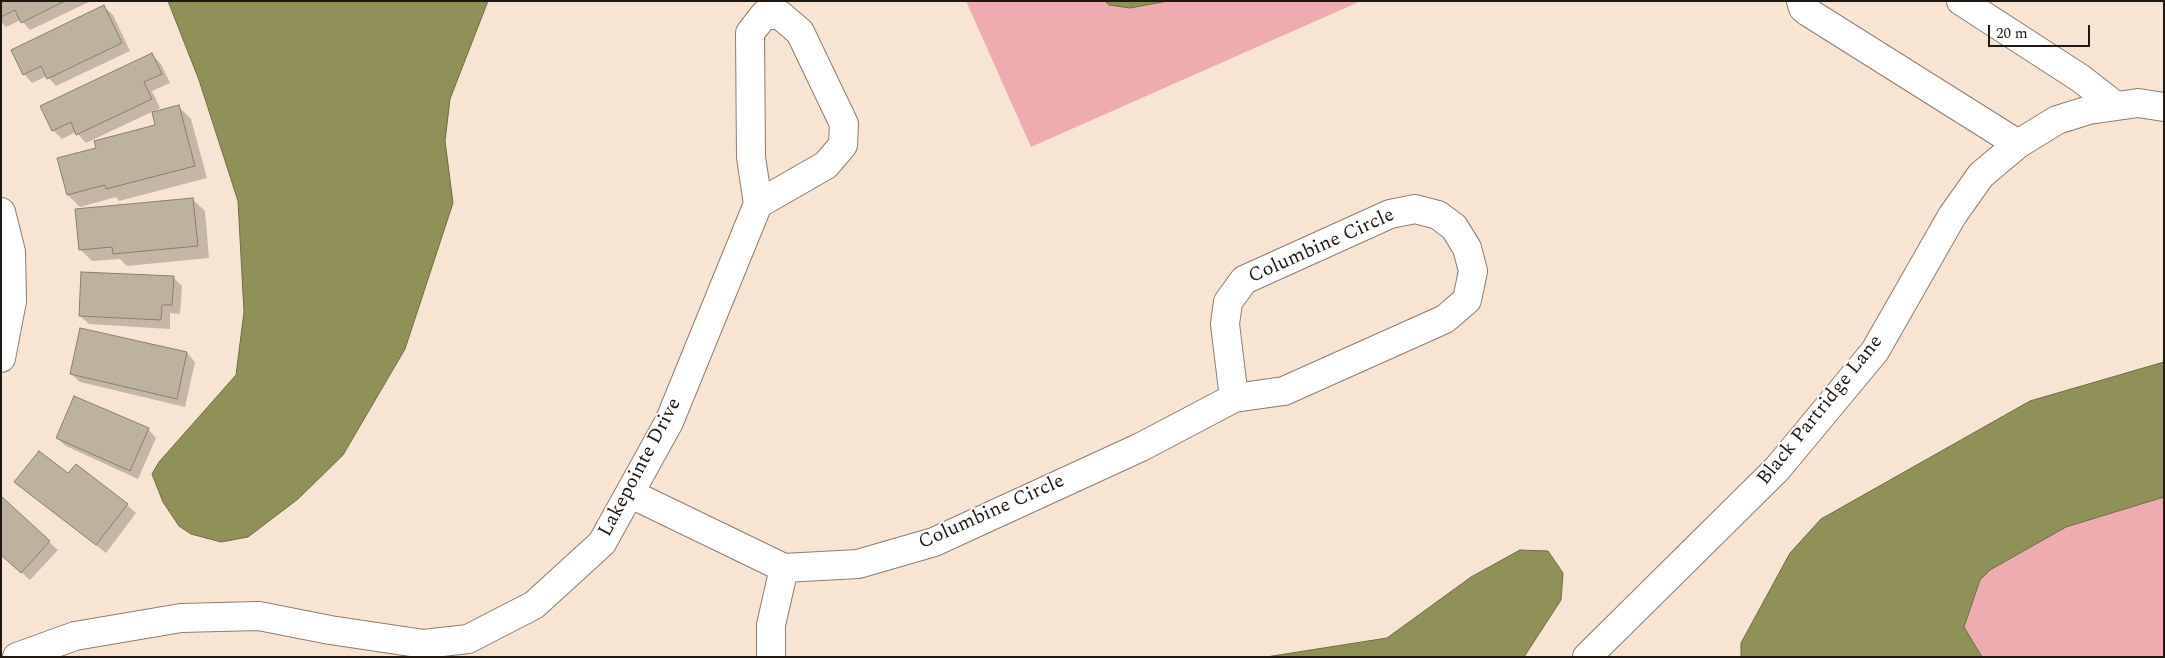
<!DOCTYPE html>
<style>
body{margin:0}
#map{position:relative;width:2165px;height:658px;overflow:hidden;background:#f8e4d3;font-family:Spectral,serif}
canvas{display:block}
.frame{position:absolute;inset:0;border:2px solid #201913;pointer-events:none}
.scale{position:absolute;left:1988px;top:25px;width:102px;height:22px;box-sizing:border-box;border:2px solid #201913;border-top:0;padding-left:6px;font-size:15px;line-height:18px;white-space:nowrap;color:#201913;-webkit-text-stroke:4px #fff;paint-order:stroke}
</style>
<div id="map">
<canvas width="2165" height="658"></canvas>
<div class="frame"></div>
<div class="scale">20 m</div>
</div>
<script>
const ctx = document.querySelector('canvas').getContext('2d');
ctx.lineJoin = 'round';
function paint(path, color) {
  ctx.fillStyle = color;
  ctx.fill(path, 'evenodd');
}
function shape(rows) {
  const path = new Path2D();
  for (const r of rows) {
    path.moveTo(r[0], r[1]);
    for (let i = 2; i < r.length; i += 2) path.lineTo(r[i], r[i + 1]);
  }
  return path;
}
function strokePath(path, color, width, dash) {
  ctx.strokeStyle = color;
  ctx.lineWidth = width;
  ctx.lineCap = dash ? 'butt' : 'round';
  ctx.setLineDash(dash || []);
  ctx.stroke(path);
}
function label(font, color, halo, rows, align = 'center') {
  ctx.font = font + ' Spectral,serif';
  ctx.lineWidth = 4;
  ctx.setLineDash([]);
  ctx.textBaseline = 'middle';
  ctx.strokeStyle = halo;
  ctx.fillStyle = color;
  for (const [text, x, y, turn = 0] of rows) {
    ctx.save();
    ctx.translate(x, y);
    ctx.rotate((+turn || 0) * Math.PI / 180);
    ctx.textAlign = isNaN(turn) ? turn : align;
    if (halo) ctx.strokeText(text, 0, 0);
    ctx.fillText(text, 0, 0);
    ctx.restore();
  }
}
paint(shape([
 [966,1,1105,1,1109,5,1130,8,1168,1,1361,1,1031,147],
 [2164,497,2164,657,1982,657,1964,627,1980,580,1990,570,2066,527]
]), '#eeacb1');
const water = shape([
 [168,1,488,1,450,99,445,141,453,203,405,349,343,455,298,499,248,537,221,542,191,534,179,526,163,502,152,474,159,462,236,375,244,312,238,201,199,80,168,1],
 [1105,1,1168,1,1130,8,1109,5,1105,1],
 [2164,362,2164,497,2066,527,1990,570,1980,580,1964,627,1982,657,1741,657,1741,643,1790,553,1821,519,2030,401,2164,362],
 [1520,550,1548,551,1563,573,1561,600,1524,657,1266,657,1387,638,1471,577,1520,550]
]);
paint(water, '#8f9158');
strokePath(water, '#6e6d43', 1);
paint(shape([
 [1,1,91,1,30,30,21,20,6,27,1,22],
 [104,7,113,15,130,51,56,86,47,76,32,83,24,74],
 [152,55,161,64,170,83,152,91,160,108,86,143,76,132,62,139,53,130,42,107],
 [179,107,191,119,207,178,119,201,116,197,80,207,68,195,97,149,157,126],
 [192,199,205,211,209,258,127,266,120,259,92,261,80,249],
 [173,277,182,286,180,314,170,313,170,329,89,324,80,316],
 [187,353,195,362,185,407,80,382,71,374],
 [148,429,156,438,138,479,66,446,57,438],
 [68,475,127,505,136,513,106,553,16,482],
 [49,542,58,550,30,580,1,554]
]), '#0003');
const building = shape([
 [1,1,65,1,21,23,15,10,1,17,1,1],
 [104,5,122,43,47,79,41,66,23,75,11,50,104,5],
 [152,53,162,74,144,82,152,99,76,135,71,122,52,131,40,106,152,53],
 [179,105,195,166,106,189,105,185,67,195,57,158,96,148,94,141,155,125,152,112,179,105],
 [193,198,198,246,113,254,112,247,79,250,75,209,193,198],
 [81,272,174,276,172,305,162,305,161,320,79,316,81,272],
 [80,328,187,352,177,399,70,374,80,328],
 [74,396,149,428,130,471,56,438,74,396],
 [39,451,68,473,76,464,128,504,96,545,14,482,39,451],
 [1,496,50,541,21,573,1,555,1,496]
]);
paint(building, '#bcb29d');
strokePath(building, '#887f6b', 1);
const minor = shape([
 [1801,1,1803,8,1808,12,2018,144],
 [1961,1,2080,78,2116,106],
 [1,212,11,252,12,301,1,358],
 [631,494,784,568,858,564,934,542,1141,447,1234,398,1225,324,1228,302,1244,280,1390,214,1415,209,1438,215,1454,227,1467,248,1473,271,1467,300,1445,319,1284,391,1234,398],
 [17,657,75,636,181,618,259,616,330,630,424,644,468,639,534,605,602,543,669,422,758,204,751,157,750,33,764,15,780,15,800,32,844,124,843,145,826,165,758,204],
 [771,657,771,625,784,568],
 [1587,657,1777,469,1875,351,1952,216,1981,175,2018,144,2057,120,2089,110,2138,103,2164,107]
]);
strokePath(minor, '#8e7c6d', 30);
strokePath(minor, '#fff', 28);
label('20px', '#201913', '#fff', [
 ["Columbine Circle",1322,247,-24],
 ["Black Partridge Lane",1821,411,-51],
 ["Lakepointe Drive",641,468,-62],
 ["Columbine Circle",992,513,-24]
]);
</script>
